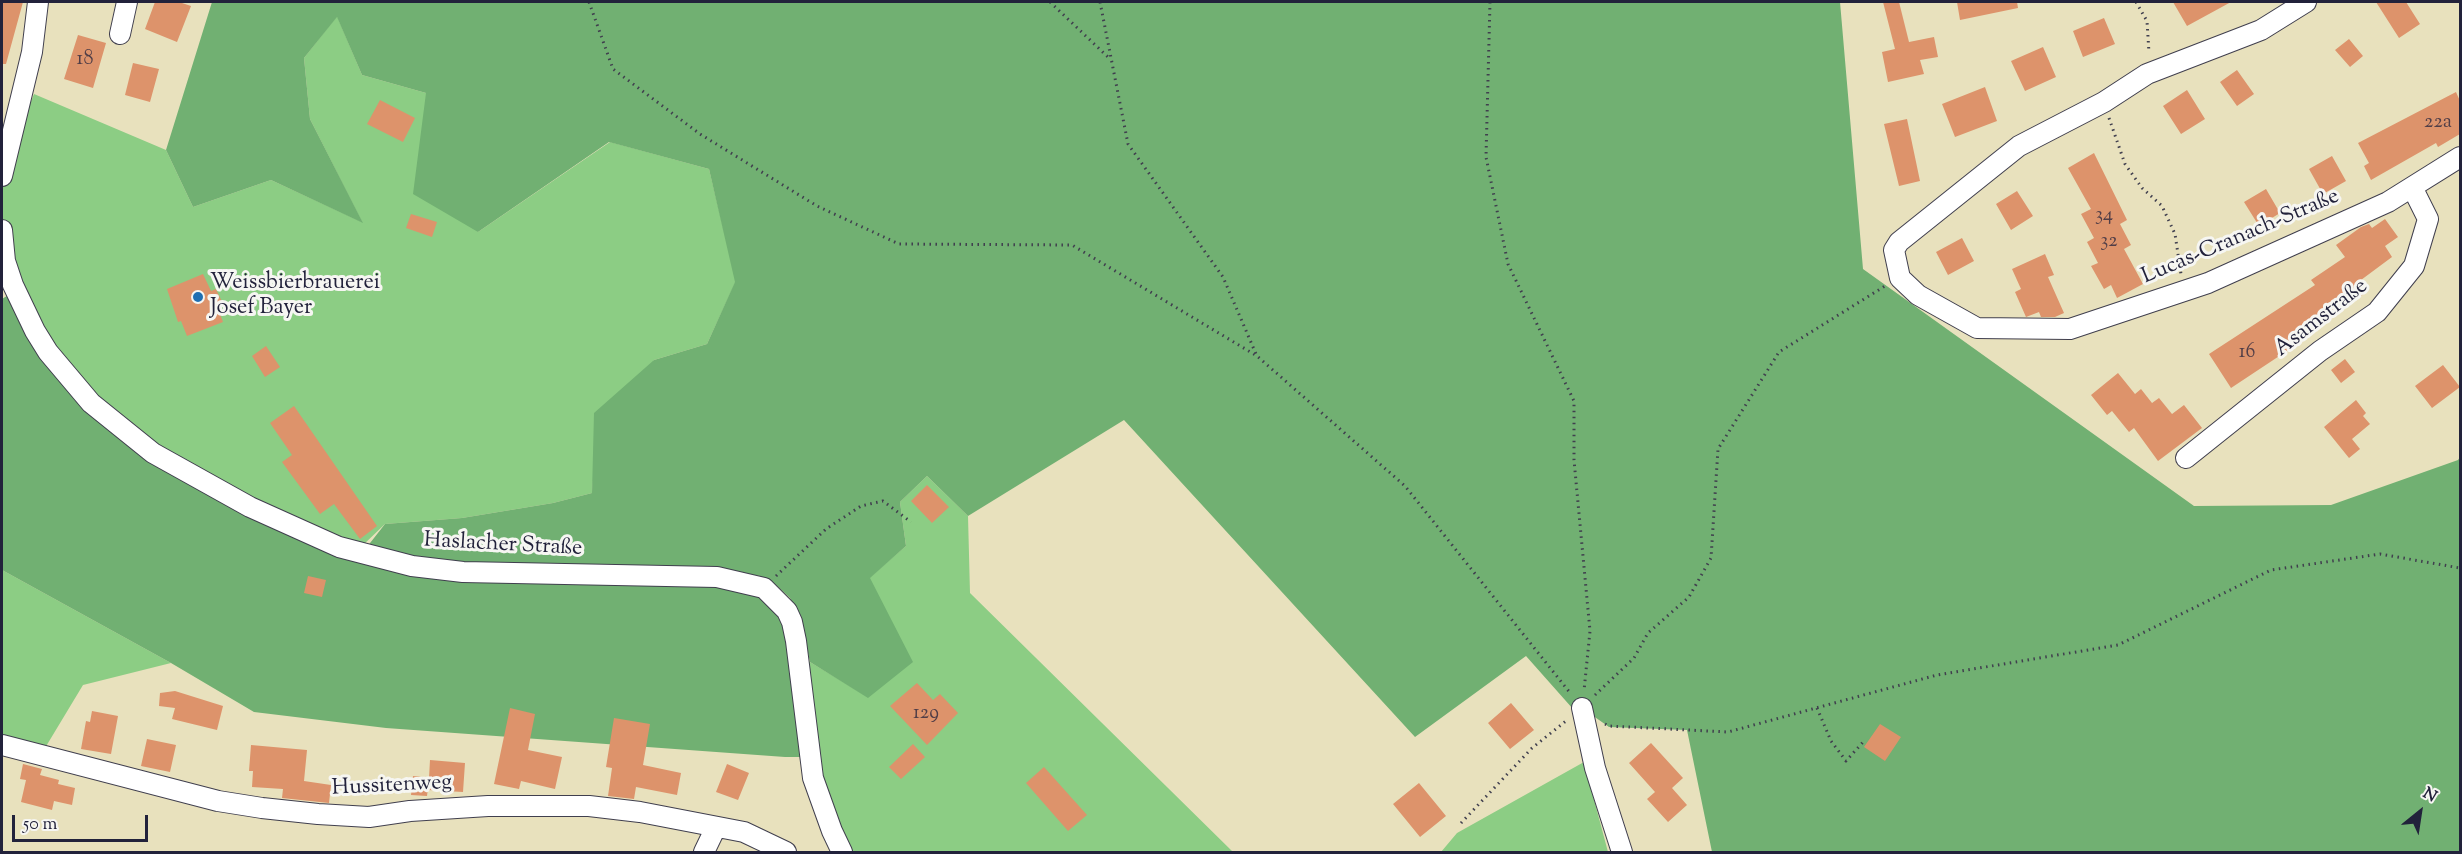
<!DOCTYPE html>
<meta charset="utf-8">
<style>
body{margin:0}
#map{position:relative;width:2462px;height:854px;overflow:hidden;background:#e8e1bd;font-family:"Sorts Mill Goudy",serif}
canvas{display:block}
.frame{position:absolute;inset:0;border:3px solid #22223b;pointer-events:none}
.north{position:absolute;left:2390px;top:782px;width:60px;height:60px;-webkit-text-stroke:4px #f6f6f2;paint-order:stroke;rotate:30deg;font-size:16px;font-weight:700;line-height:24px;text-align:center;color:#22223b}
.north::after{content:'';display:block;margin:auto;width:21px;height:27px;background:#22223b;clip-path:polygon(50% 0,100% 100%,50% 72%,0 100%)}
.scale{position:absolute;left:12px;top:815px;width:136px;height:27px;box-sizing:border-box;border:3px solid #22223b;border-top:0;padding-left:8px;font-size:18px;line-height:21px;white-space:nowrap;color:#22223b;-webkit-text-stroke:4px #f6f6f2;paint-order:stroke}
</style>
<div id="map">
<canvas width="2462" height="854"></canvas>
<div class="frame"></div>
<div class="north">N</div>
<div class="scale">50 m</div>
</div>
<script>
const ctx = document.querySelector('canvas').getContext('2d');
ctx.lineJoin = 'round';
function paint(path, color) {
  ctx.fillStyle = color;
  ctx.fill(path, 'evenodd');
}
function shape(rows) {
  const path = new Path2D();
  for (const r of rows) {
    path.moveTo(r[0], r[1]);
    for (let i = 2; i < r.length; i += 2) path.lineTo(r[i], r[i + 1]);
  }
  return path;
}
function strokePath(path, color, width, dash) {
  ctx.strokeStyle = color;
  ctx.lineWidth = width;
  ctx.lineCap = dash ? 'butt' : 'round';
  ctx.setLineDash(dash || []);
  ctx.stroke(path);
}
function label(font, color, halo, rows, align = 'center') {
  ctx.font = font + ' "Sorts Mill Goudy",serif';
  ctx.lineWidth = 6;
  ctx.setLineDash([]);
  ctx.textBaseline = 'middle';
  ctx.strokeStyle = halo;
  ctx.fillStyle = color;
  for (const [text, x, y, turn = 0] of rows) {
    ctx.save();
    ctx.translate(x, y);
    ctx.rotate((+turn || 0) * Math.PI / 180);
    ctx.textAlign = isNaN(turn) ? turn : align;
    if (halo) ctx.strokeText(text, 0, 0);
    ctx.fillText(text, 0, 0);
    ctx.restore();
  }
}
paint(shape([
 [337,16,362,75,426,93,478,232,610,142,709,169,736,281,707,344,654,360,594,468,592,493,553,503,462,518,385,524,361,547,301,526,149,440,123,420,85,385,45,334,7,260,2,230,2,172,34,94,166,150,193,207,271,180,362,222,310,119,304,58],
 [927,476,968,516,970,593,1233,852,851,852,840,829,818,770,800,656,868,697,870,577,906,546,900,502],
 [2,570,171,663,83,685,45,748,2,737],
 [1584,762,1608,852,1441,852,1457,833]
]), '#8ccd84');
paint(shape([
 [212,2,1840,2,1863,269,2194,506,2331,505,2458,460,2460,457,2460,852,1712,852,1687,730,1609,727,1582,708,1573,709,1526,656,1415,737,1124,420,968,516,927,476,900,502,906,546,870,578,913,662,868,698,810,662,800,617,790,598,776,585,760,576,716,570,463,567,363,552,385,524,462,518,553,503,592,493,594,413,654,360,707,344,735,282,709,169,609,142,478,232,413,194,426,93,362,75,337,17,304,58,310,119,363,223,271,180,193,207,166,150],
 [10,294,137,445,356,561,728,584,760,592,784,612,809,757,785,757,386,728,254,712,171,663,2,570,2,299]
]), '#71b072');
paint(shape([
 [2,2,23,2,6,64,2,64],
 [155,2,179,2,191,6,177,42,145,29],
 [1883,2,1899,2,1909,42,1934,37,1938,57,1920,60,1924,74,1888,82,1882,52,1895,49],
 [1957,2,2017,2,2018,8,1960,20],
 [2173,2,2231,2,2187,26],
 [2376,2,2406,2,2420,24,2399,38],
 [2104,18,2115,44,2083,57,2073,31],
 [78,35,106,43,93,88,64,79],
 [2349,39,2363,56,2350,67,2335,50],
 [2043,47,2056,77,2025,91,2011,61],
 [133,63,159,69,150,102,125,95],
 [2237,70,2254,94,2237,106,2220,82],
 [1985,87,1997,121,1955,137,1942,104],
 [2187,90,2205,119,2181,134,2163,106],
 [2456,92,2460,101,2460,134,2438,147,2436,143,2371,180,2364,166,2369,163,2358,143],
 [380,100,415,118,403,142,367,124],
 [1907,119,1920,181,1899,186,1884,124],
 [2094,153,2127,220,2120,224,2131,245,2124,249,2143,284,2117,298,2111,285,2104,289,2091,266,2098,263,2087,242,2094,238,2081,214,2091,209,2068,168],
 [2332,156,2346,181,2323,194,2309,169],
 [2266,189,2280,213,2259,226,2244,202],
 [2017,191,2033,216,2011,230,1996,204],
 [411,214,437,222,432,237,406,228],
 [2385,219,2398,237,2385,246,2392,257,2361,280,2368,291,2315,328,2317,331,2231,388,2209,354,2315,285,2311,280,2345,257,2336,245,2361,227,2369,224,2372,228],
 [1962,238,1974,261,1948,275,1936,252],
 [2045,254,2054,275,2048,277,2064,313,2055,317,2041,317,2039,312,2026,317,2015,292,2021,289,2012,269],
 [203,274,211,291,216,289,223,304,217,306,223,322,187,336,181,321,178,322,167,289],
 [266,346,280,367,265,377,252,356],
 [2345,359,2355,372,2341,383,2331,370],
 [2443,365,2460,387,2432,408,2415,386],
 [2118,373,2135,394,2141,389,2152,403,2159,398,2172,414,2184,405,2202,428,2158,461,2134,428,2129,432,2112,411,2107,415,2091,395],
 [2356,400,2366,413,2363,416,2370,424,2352,439,2360,449,2349,458,2324,427],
 [294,406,377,526,360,539,334,504,320,514,282,462,292,455,270,423],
 [927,485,949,507,932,523,911,501],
 [308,576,326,580,322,597,304,593],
 [917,683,933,700,940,694,958,713,927,745,890,706],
 [175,691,223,706,217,730,172,719,175,708,159,706,160,693],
 [1511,703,1534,730,1510,749,1488,723],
 [510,708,535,714,528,750,562,757,555,789,521,781,519,789,494,784],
 [92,711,118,716,111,754,81,749,86,721,90,722],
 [614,718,650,724,643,765,681,773,677,795,636,787,634,799,608,796,612,768,606,767],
 [1880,724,1901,737,1885,761,1864,747],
 [147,739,176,745,170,772,141,766],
 [1651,743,1683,778,1672,788,1687,805,1668,822,1647,799,1655,792,1629,763],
 [913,744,925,757,901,779,889,767],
 [251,745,307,750,304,781,331,785,329,803,282,798,283,789,252,787,253,771,249,771],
 [430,760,465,763,463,792,428,790,429,779,427,796,411,795,413,776,429,778],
 [23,764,42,769,40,775,59,780,58,784,75,788,72,805,54,801,52,810,21,802,26,780,20,779],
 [727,764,749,773,738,800,716,792],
 [1044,767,1087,815,1068,831,1026,783],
 [1419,783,1446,816,1420,837,1393,804]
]), '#dd936b');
const minor = shape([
 [2306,2,2261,30,2147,74,2104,102,2019,146,1899,242,1894,250,1900,278,1918,295,1977,328,2070,329,2208,283,2388,202,2460,157],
 [120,34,127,2],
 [2,176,32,52,38,2],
 [2,230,5,261,13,285,35,331,48,352,91,403,153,453,250,507,339,547,412,566,463,572,717,577,764,588,787,611,792,622,796,641,813,778,832,831,842,852],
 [2186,458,2320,351,2377,312,2414,266,2428,219,2412,187],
 [1582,708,1595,768,1622,852],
 [2,745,218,801,262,808,318,814,369,817,410,811,488,806,589,806,640,812,744,832,786,852],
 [704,852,716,827]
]);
strokePath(minor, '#403f4e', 22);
strokePath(shape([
 [589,2,613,69,700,134,817,206,899,244,1072,245,1257,356,1405,486,1571,694],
 [1050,2,1109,58],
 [1100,2,1128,144,1223,277,1256,354],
 [1490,2,1486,157,1508,264,1574,401,1574,460,1590,631,1584,691],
 [2136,2,2147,21,2149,53],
 [2109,118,2125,164,2142,188,2162,206,2175,234,2181,274],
 [776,576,826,529,861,506,883,501,911,522],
 [1595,695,1634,658,1648,633,1689,597,1711,558,1718,449,1779,352,1885,286],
 [1817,708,1831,741,1846,761,1864,741],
 [1605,724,1609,726,1728,732,1937,675,2118,645,2271,570,2380,554,2460,568],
 [1461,823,1532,748,1566,721]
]), '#403f4e', 3, [1.5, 4.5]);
strokePath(minor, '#fff', 20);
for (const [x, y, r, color] of [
 [198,297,6,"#1f6fb2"]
]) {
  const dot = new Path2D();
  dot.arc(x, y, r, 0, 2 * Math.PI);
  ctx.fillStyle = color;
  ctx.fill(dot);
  strokePath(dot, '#f6f6f2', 2);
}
label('20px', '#513e47', null, [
 ["18",85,61],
 ["22a",2438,124],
 ["34",2104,217],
 ["32",2109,243],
 ["16",2247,354],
 ["129",926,715]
]);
label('22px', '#22223b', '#f6f6f2', [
 ["Lucas-Cranach-Straße",2241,238,-23],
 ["Asamstraße",2322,319,-38],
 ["Haslacher Straße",503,546,3],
 ["Hussitenweg",392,787,-3]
]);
label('22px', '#22223b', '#f6f6f2', [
 ["Weissbierbrauerei",210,284],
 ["Josef Bayer",210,309]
], 'left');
</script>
